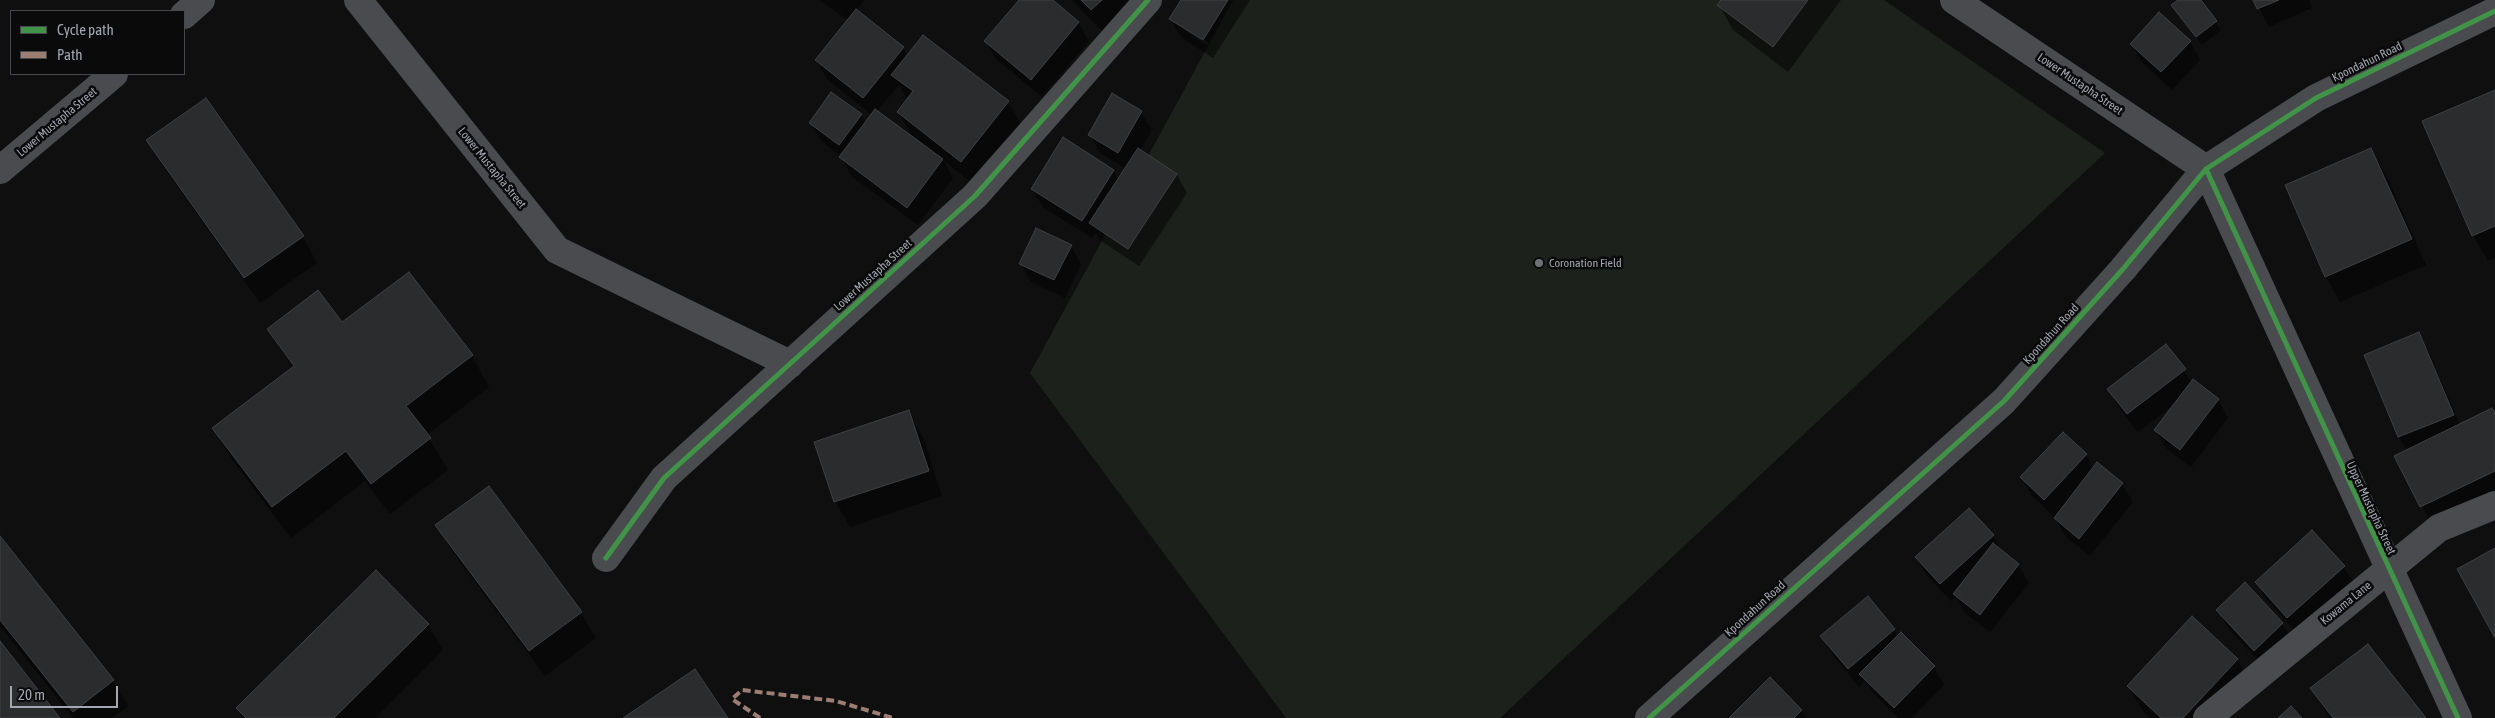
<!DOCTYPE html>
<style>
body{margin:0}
#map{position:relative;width:2495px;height:718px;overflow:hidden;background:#0f0f10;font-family:"Asap Condensed",sans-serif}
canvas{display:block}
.legend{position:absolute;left:10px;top:10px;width:175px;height:65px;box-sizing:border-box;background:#0a0a0b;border:1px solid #46484d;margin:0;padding:6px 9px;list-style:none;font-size:15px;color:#a1a6b0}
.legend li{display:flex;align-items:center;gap:10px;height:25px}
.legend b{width:25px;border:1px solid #46484d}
.scale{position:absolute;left:10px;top:686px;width:108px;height:22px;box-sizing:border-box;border:2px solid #a1a6b0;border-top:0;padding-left:6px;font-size:15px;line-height:18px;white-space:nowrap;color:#a1a6b0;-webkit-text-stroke:4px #0a0a0b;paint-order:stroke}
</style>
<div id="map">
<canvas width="2495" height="718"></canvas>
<ul class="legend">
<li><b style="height:6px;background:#419447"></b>Cycle path</li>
<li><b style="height:6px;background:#9b7d72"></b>Path</li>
</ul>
<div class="scale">20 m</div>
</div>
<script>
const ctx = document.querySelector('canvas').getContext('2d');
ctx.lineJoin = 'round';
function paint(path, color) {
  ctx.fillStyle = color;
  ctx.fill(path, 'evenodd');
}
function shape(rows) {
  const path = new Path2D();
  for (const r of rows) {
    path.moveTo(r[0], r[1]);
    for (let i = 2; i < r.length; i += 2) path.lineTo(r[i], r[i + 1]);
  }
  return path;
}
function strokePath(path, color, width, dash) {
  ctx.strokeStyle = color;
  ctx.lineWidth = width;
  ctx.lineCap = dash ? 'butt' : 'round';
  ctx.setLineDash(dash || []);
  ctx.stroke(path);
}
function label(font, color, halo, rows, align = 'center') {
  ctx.font = font + ' "Asap Condensed",sans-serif';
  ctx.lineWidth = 5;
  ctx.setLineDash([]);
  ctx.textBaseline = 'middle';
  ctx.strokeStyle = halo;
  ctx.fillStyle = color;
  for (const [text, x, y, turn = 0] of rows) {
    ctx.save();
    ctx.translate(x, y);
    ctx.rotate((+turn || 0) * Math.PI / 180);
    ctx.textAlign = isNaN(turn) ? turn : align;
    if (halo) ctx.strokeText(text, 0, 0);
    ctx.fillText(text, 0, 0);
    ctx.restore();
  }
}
paint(shape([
 [1233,0,1884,0,2105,153,1500,718,1286,718,1030,373]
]), '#1c211c');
paint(shape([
 [819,0,864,0,856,11,903,48,907,56,1008,102,1023,127,976,186,943,160,953,178,918,225,851,176,841,156,821,141,810,123,861,115,866,124,872,115,827,79,816,60,848,20],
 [899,85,907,100,898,112,914,139,877,111],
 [1020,0,1051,0,1078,22,1089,41,1042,97,996,59,986,41],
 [1072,0,1142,0,1106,35],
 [1182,0,1250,0,1213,58,1181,37,1170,19],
 [1184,27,1209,43,1207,45,1184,30],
 [1722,0,1841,0,1788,72,1733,30,1719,5],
 [2180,0,2199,0,2221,30,2202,45,2173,6],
 [2255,0,2309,0,2312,8,2269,27],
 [2190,42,2200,60,2172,90,2142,62,2131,44],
 [2495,91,2495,258,2488,261,2473,235],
 [205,100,303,237,317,263,260,303,162,165,148,140],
 [1141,112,1152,130,1140,151,1177,175,1187,193,1139,266,1101,241,1096,233,1092,238,1043,207,1032,189,1113,170,1118,180,1126,169,1100,153,1090,135],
 [2371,149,2386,175,2426,265,2340,302,2326,277],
 [1071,246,1081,264,1065,298,1031,282,1021,264],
 [342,324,472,356,489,387,427,435,448,470,390,514,365,481,291,538,232,460,214,429,293,369,268,329],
 [2419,334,2429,352,2460,425,2495,415,2495,503,2436,532,2396,457,2407,451,2399,437,2365,355],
 [2166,346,2192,383,2218,400,2228,418,2191,467,2166,448,2156,430,2175,404,2138,432,2119,408,2109,390],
 [908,412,923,437,942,496,850,527,835,501],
 [2063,434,2086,455,2094,469,2122,484,2133,502,2090,556,2066,537,2055,518,2032,496,2022,478],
 [488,488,581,613,596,638,545,676,452,551,437,525],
 [2312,532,2344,567,2355,585,2299,635,2267,600,2256,582],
 [1993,536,2002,551,2018,564,2029,583,1990,632,1965,613,1956,597,1951,601,1927,576,1916,558],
 [0,538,113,680,128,706,112,718,73,718,0,626],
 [2218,610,2282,624,2293,642,2265,668,2228,628],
 [428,625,443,650,375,718,243,718,238,709],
 [1894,630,1898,637,1901,634,1934,667,1944,685,1912,718,1898,718,1872,692,1865,681,1859,687,1833,655,1822,637],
 [2237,660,2252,685,2221,718,2150,718,2143,711,2128,686],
 [1770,679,1801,711,1806,718,1731,718],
 [2312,689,2424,718,2329,718]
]), '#0007');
const building = shape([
 [1019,0,1053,0,1079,22,1031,80,984,41,1019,0],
 [1081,0,1102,0,1091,10,1081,0],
 [1181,0,1228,0,1203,40,1169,19,1181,0],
 [1721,0,1808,0,1773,47,1717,5,1721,0],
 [2178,0,2201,0,2217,21,2196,37,2171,5,2178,0],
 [2253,0,2279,0,2257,9,2253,0],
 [856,9,904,47,863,98,815,60,856,9],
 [2159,12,2191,41,2161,72,2130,44,2159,12],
 [923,35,1009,101,961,162,897,112,913,91,891,75,923,35],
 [2495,90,2495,226,2472,236,2422,121,2495,90],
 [831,92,862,114,839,145,809,123,831,92],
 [1112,93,1142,111,1118,153,1088,135,1112,93],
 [206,98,304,236,244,278,146,140,206,98],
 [875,109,943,159,907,208,839,157,875,109],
 [1063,137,1114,170,1082,221,1031,189,1063,137],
 [1138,148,1177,174,1128,249,1089,223,1138,148],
 [2371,148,2412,239,2325,277,2285,185,2371,148],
 [1036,228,1072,245,1054,280,1019,264,1036,228],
 [409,272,473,355,406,406,431,438,371,484,346,451,272,507,212,428,294,366,267,329,318,290,342,322,409,272],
 [2419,332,2454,415,2398,437,2364,355,2419,332],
 [2166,344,2186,369,2127,414,2107,389,2166,344],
 [2193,379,2219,399,2180,450,2154,430,2193,379],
 [2492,408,2495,413,2495,471,2420,507,2394,456,2492,408],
 [909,410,929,471,834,502,814,442,909,410],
 [2063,432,2087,454,2044,500,2020,477,2063,432],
 [2097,462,2123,483,2079,539,2054,518,2097,462],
 [489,486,582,612,529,651,435,525,489,486],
 [1969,508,1994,535,1940,584,1915,557,1969,508],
 [2312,530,2345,566,2287,618,2255,582,2312,530],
 [0,536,114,680,73,712,0,620,0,536],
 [1993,543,2019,564,1980,615,1953,594,1993,543],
 [2495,548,2495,638,2457,569,2495,548],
 [376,570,429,624,334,718,246,718,236,708,376,570],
 [2245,582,2283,623,2254,651,2216,610,2245,582],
 [1868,596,1895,629,1848,669,1820,636,1868,596],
 [2192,616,2238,659,2183,718,2161,718,2127,686,2192,616],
 [1901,632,1935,666,1894,708,1859,674,1901,632],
 [0,641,60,718,0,718,0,641],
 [2368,644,2426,718,2333,718,2310,688,2368,644],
 [695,669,728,718,623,718,695,669],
 [1770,677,1802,710,1794,718,1729,718,1770,677],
 [2291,706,2302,718,2278,718,2291,706]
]);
paint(building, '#2b2c2d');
strokePath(building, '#3f4043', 1);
strokePath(shape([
 [358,0,557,250,790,364],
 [1954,0,2206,169],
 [184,15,201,0],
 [2206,169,2458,718],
 [0,170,114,74],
 [606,558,664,478,975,196,1148,0],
 [1649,718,2004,401,2123,269,2206,169,2316,98,2495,11],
 [2207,718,2439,528,2495,505]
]), '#4a4b4e', 28);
strokePath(shape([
 [760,718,732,699,742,690,836,701,893,718]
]), '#9b7d72', 4, [8, 4]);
strokePath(shape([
 [2206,169,2458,718],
 [606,558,664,478,975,196,1148,0],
 [1649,718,2004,401,2123,269,2206,169,2316,98,2495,11]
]), '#419447', 5);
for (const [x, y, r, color] of [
 [1539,263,5,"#6e7178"]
]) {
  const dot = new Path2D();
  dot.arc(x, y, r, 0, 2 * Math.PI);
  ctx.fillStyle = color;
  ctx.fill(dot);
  strokePath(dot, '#0a0a0b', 2);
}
label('12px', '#a1a6b0', '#0a0a0b', [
 ["Kpondahun Road",2367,62,-26],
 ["Lower Mustapha Street",2080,84,34],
 ["Lower Mustapha Street",57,122,-40],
 ["Lower Mustapha Street",492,168,51],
 ["Lower Mustapha Street",873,275,-42],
 ["Kpondahun Road",2051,334,-48],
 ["Upper Mustapha Street",2371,508,65],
 ["Kowama Lane",2346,603,-39],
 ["Kpondahun Road",1755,609,-42]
]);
label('12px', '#a1a6b0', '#0a0a0b', [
 ["Coronation Field",1549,263]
], 'left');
</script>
